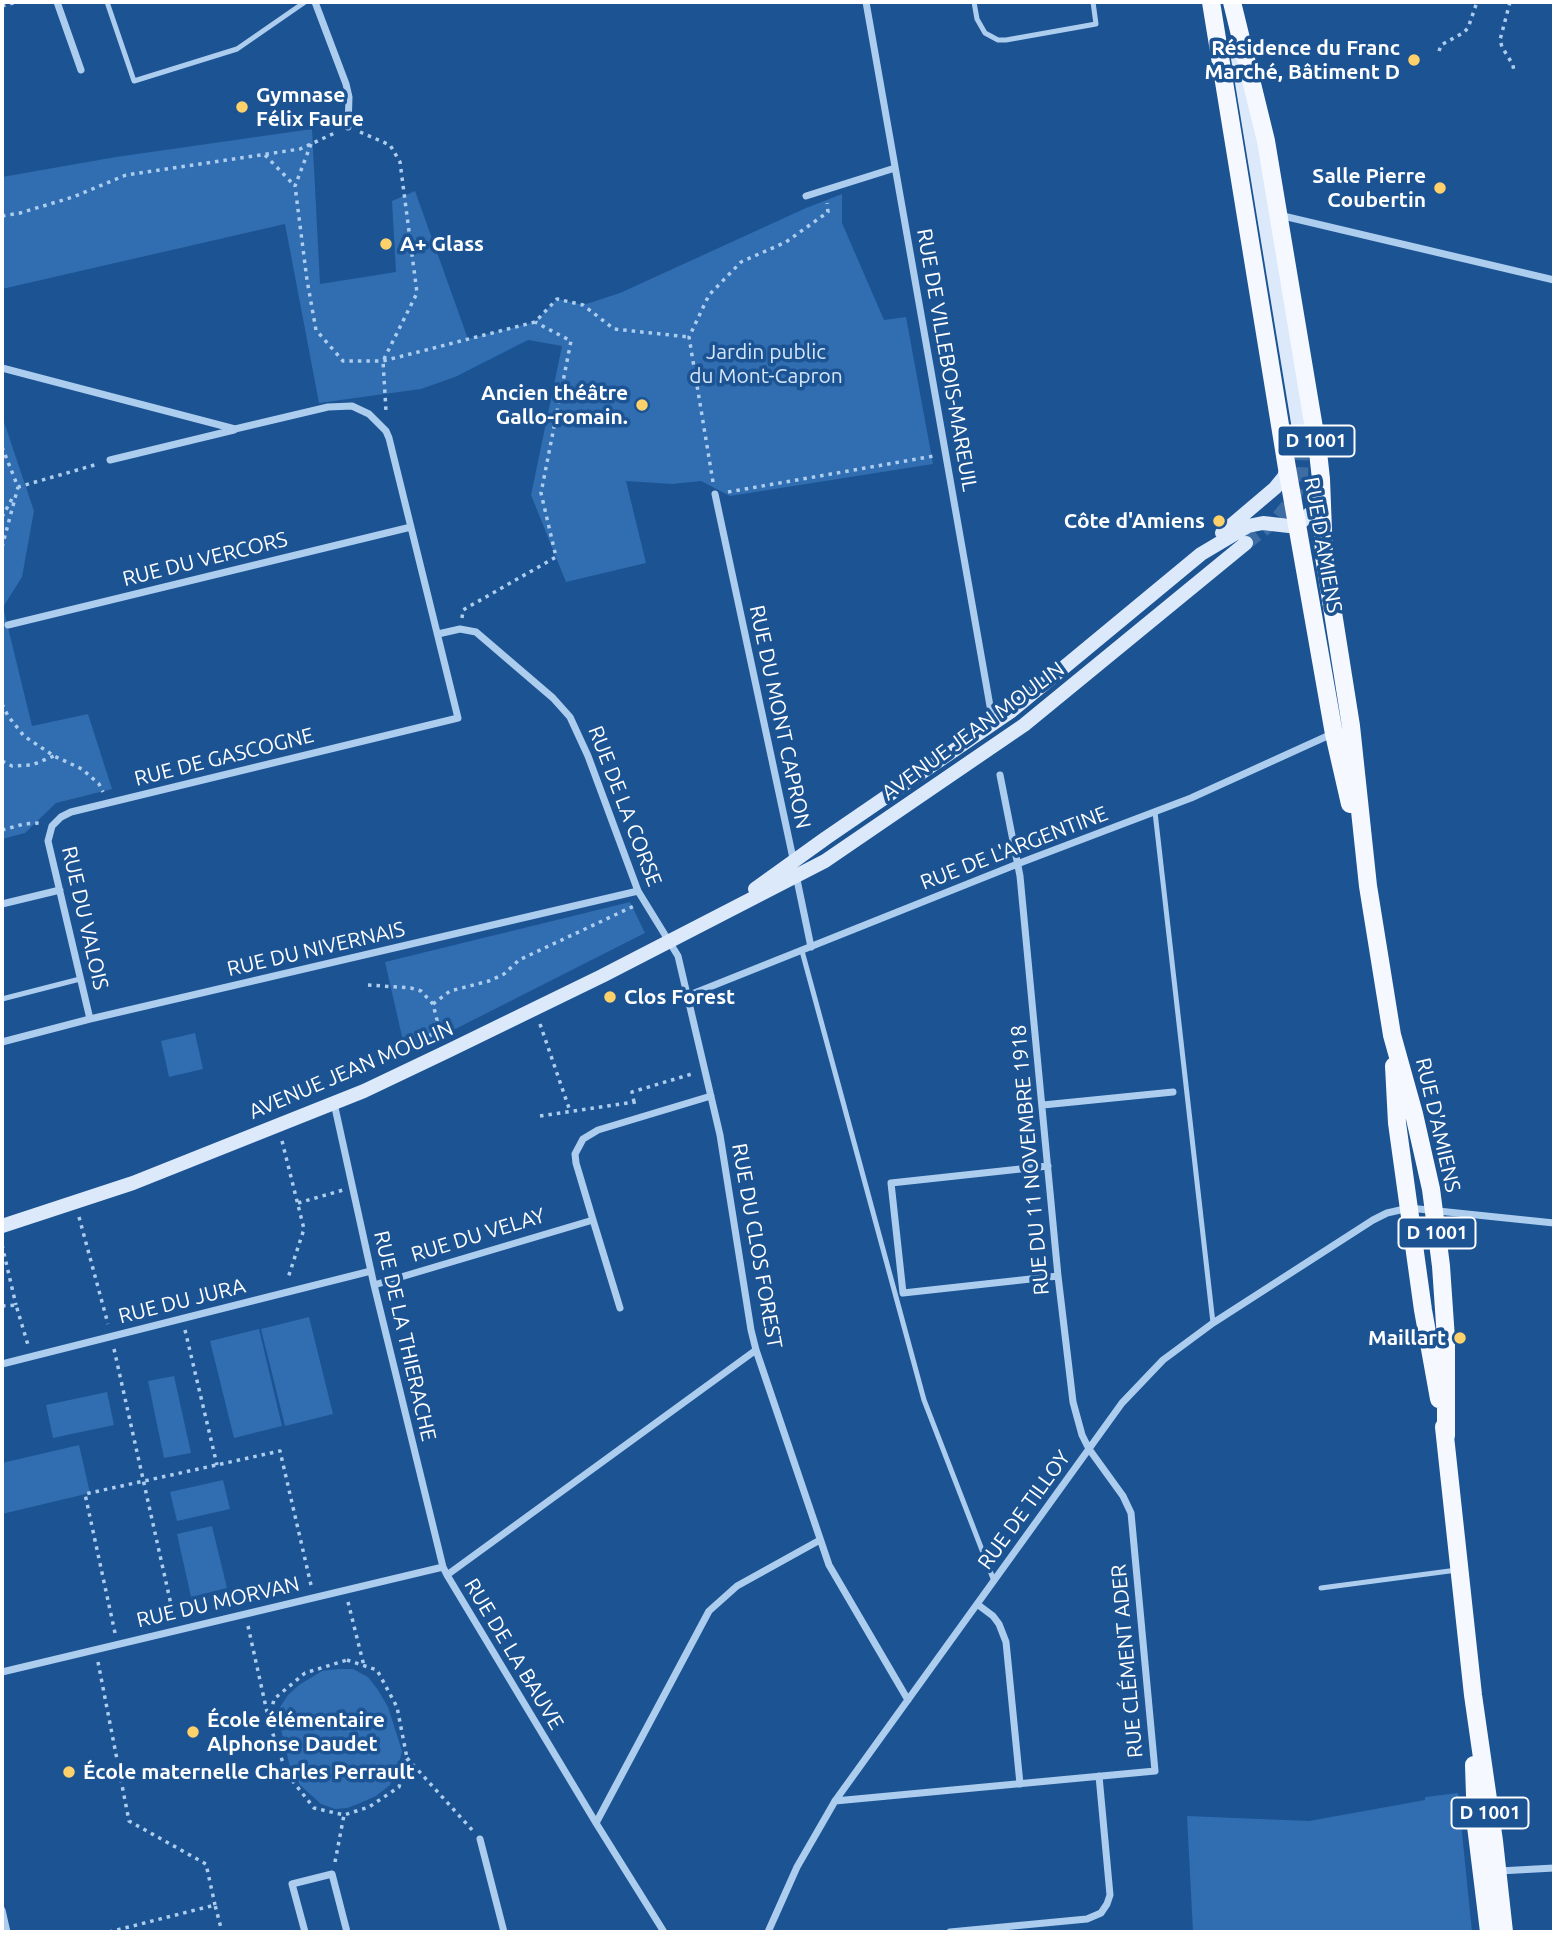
<!DOCTYPE html>
<meta charset="utf-8">
<style>
body{margin:0}
#map{position:relative;width:1556px;height:1934px;overflow:hidden;background:#1c5393;font-family:Ubuntu,sans-serif}
canvas{display:block}
.frame{position:absolute;inset:0;border:4px solid #fff;pointer-events:none}
</style>
<div id="map">
<canvas width="1556" height="1934"></canvas>
<div class="frame"></div>
</div>
<script>
const ctx = document.querySelector('canvas').getContext('2d');
ctx.lineJoin = 'round';
function paint(path, color) {
  ctx.fillStyle = color;
  ctx.fill(path, 'evenodd');
}
function shape(rows) {
  const path = new Path2D();
  for (const r of rows) {
    path.moveTo(r[0], r[1]);
    for (let i = 2; i < r.length; i += 2) path.lineTo(r[i], r[i + 1]);
  }
  return path;
}
function strokePath(path, color, width, dash) {
  ctx.strokeStyle = color;
  ctx.lineWidth = width;
  ctx.lineCap = dash ? 'butt' : 'round';
  ctx.setLineDash(dash || []);
  ctx.stroke(path);
}
function label(font, color, halo, rows, align = 'center') {
  ctx.font = font + ' Ubuntu,sans-serif';
  ctx.lineWidth = 7;
  ctx.setLineDash([]);
  ctx.textBaseline = 'middle';
  ctx.strokeStyle = halo;
  ctx.fillStyle = color;
  for (const [text, x, y, turn = 0] of rows) {
    ctx.save();
    ctx.translate(x, y);
    ctx.rotate((+turn || 0) * Math.PI / 180);
    ctx.textAlign = isNaN(turn) ? turn : align;
    if (halo) ctx.strokeText(text, 0, 0);
    ctx.fillText(text, 0, 0);
    ctx.restore();
  }
}
paint(shape([
 [312,129,320,284,396,272,392,201,415,191,468,339,535,322,557,299,583,305,620,293,806,208,842,194,842,223,884,320,906,317,933,464,730,496,701,481,672,484,626,481,646,563,566,582,531,495,562,346,528,340,455,377,421,389,319,403,285,224,2,289,2,177,116,157],
 [2,416,34,511,22,577,3,607,32,726,88,714,112,789,56,803,25,833,2,839],
 [630,902,645,933,406,1054,385,962],
 [195,1033,203,1069,169,1077,161,1041],
 [309,1317,333,1414,285,1426,261,1329],
 [259,1329,282,1426,234,1438,210,1341],
 [174,1376,191,1453,164,1458,148,1381],
 [107,1392,114,1425,53,1438,46,1405],
 [79,1445,90,1493,2,1514,2,1463],
 [223,1480,230,1509,177,1521,170,1492],
 [212,1526,227,1588,191,1597,177,1534],
 [338,1669,353,1669,368,1677,378,1690,388,1707,402,1751,398,1768,390,1785,376,1796,358,1804,347,1808,335,1809,321,1804,300,1785,290,1767,278,1717,280,1707,288,1695,299,1685,322,1671],
 [1458,1793,1472,1932,1193,1932,1187,1816,1309,1821,1425,1800,1425,1797]
]), '#306db1');
strokePath(shape([
 [1246,543,1277,519,1295,496,1301,477,1302,447]
]), '#3e6da3', 14, [14, 7]);
strokePath(shape([
 [1510,2,1500,40,1502,47,1513,65,1514,73],
 [2,6,17,2],
 [1439,51,1441,45,1463,33,1468,28,1477,2],
 [360,132,390,145,400,162,417,293,383,361,386,411],
 [311,144,295,186,307,280,316,330,343,361,383,361,535,322,557,299,583,305,614,329,689,337],
 [265,155,295,186],
 [2,216,20,213,73,197,126,175,300,149,337,132],
 [2,447,18,487,98,464],
 [713,482,689,337,709,295,741,262,786,242,828,212,827,203],
 [728,492,934,456],
 [2,517,14,495],
 [2,547,18,487],
 [462,618,463,610,556,557,541,493,571,341,535,322],
 [2,704,8,716,24,736,54,756,82,769,99,784,103,792],
 [2,761,12,766,32,765,54,756],
 [2,830,24,824,40,823],
 [368,985,411,988,421,991,433,1004,437,1020,427,1044],
 [433,1004,450,991,489,981,504,974,519,960,634,906],
 [540,1024,570,1111],
 [634,1102,632,1092,695,1073],
 [540,1116,634,1102,635,1106],
 [282,1141,304,1229,288,1278],
 [298,1203,343,1190],
 [79,1217,108,1324],
 [2,1245,16,1305],
 [2,1306,16,1305,28,1345],
 [185,1330,217,1465],
 [114,1349,174,1618],
 [348,1602,364,1666],
 [248,1626,269,1721],
 [115,1633,85,1494,280,1451,311,1585],
 [347,1660,377,1670,397,1707,407,1758,399,1787,369,1807,344,1815,314,1808,287,1774,269,1723,274,1699,305,1673,347,1660],
 [98,1662,129,1821,206,1864,215,1905],
 [407,1758,474,1832],
 [335,1862,344,1815],
 [109,1932,215,1905,222,1932]
]), '#adcdef', 3.5, [3.5, 5]);
strokePath(shape([
 [107,2,134,81,237,49,305,2],
 [974,2,977,19,985,33,998,40,1006,40,1096,24,1093,2],
 [1155,812,1213,1323],
 [802,951,924,1400,994,1581],
 [2,999,80,979],
 [1321,1588,1457,1570]
]), '#adcdef', 5);
strokePath(shape([
 [57,2,81,70],
 [315,2,346,84,349,97,348,127],
 [866,2,993,723],
 [806,196,895,168],
 [1279,215,1554,280],
 [2,368,235,429,328,407,352,406,369,414,386,431,389,438,458,718,71,812,61,817,52,826,48,841,90,1019],
 [110,460,234,430],
 [715,494,794,863],
 [8,625,411,527],
 [438,634,460,629,476,632,553,698,570,717,588,756,638,891,678,956,720,1135,751,1330,756,1350,829,1565,908,1700],
 [796,875,811,947],
 [2,904,60,890],
 [687,996,1025,861,1191,798,1334,733],
 [2,1042,90,1019,638,891],
 [334,1103,374,1285,443,1567,447,1575],
 [1043,1105,1173,1092],
 [1048,1166,891,1183,903,1293,1058,1276],
 [593,1220,620,1308],
 [374,1285,593,1220,576,1163,575,1154,583,1139,598,1130,711,1096],
 [2,1364,371,1271],
 [977,1604,993,1616,999,1624,1006,1642,1020,1784],
 [2,1672,443,1567],
 [835,1801,1155,1771,1131,1513,1123,1496,1089,1449,1082,1435,1073,1402,1058,1276,1020,876,1000,775],
 [596,1823,709,1611,737,1586,820,1540],
 [480,1839,504,1932],
 [1499,1871,1554,1868],
 [2,1910,7,1932],
 [305,1932,292,1884,332,1874,347,1932],
 [664,1932,596,1823,447,1575,756,1350],
 [768,1932,797,1867,835,1801,1122,1403,1163,1360,1213,1323,1373,1220,1387,1213,1409,1208,1554,1223],
 [950,1932,1087,1919,1101,1913,1107,1904,1110,1895,1099,1776]
]), '#adcdef', 7);
strokePath(shape([
 [1238,58,1302,447],
 [1222,533,1275,488,1284,477,1287,468],
 [755,889,826,838,1010,712,1201,554,1248,526,1263,523,1289,526,1301,522,1314,510,1321,496],
 [2,1226,133,1183,364,1091,448,1051,602,976,825,861,1024,725,1246,543]
]), '#dbe9fb', 14);
strokePath(shape([
 [1211,2,1287,468,1334,734,1350,804],
 [1232,2,1266,141,1318,452,1321,479,1324,556,1351,726,1368,886,1392,1035,1414,1114,1431,1189,1441,1266,1446,1339,1446,1436],
 [1394,1066,1397,1123,1423,1310,1439,1399],
 [1444,1427,1473,1695,1494,1841,1504,1932],
 [1474,1765,1476,1826,1489,1932]
]), '#f5f9ff', 18);
for (const [x, y, r, color] of [
 [1414,60,7,"#ffd16b"],
 [242,107,7,"#ffd16b"],
 [1440,188,7,"#ffd16b"],
 [386,244,7,"#ffd16b"],
 [642,405,7,"#ffd16b"],
 [1219,521,7,"#ffd16b"],
 [610,997,7,"#ffd16b"],
 [1460,1338,7,"#ffd16b"],
 [193,1732,7,"#ffd16b"],
 [69,1772,7,"#ffd16b"]
]) {
  const dot = new Path2D();
  dot.arc(x, y, r, 0, 2 * Math.PI);
  ctx.fillStyle = color;
  ctx.fill(dot);
  strokePath(dot, '#1c5393', 2.5);
}
for (const [x, y, w] of [
 [1316,441,77],
 [1437,1233,77],
 [1490,1813,77]
]) {
  const box = new Path2D();
  box.roundRect(x - w / 2, y - 15.5, w, 31, 5);
  ctx.fillStyle = '#1c5393';
  ctx.fill(box);
  strokePath(box, '#fff', 2);
}
label('bold 19px', '#fff', null, [
 ["D 1001",1316,441],
 ["D 1001",1437,1233],
 ["D 1001",1490,1813]
]);
label('bold 21px', '#fff', '#1c5393', [
 ["Résidence du Franc",1400,48],
 ["Marché, Bâtiment D",1400,72],
 ["Gymnase",256,95,"left"],
 ["Félix Faure",256,119,"left"],
 ["Salle Pierre",1426,176],
 ["Coubertin",1426,200],
 ["A+ Glass",400,244,"left"],
 ["Ancien théâtre",628,393],
 ["Gallo-romain.",628,417],
 ["Côte d'Amiens",1205,521],
 ["Clos Forest",624,997,"left"],
 ["Maillart",1446,1338],
 ["École élémentaire",207,1720,"left"],
 ["Alphonse Daudet",207,1744,"left"],
 ["École maternelle Charles Perrault",83,1772,"left"]
], 'right');
label('21px', '#d4e6fa', '#1c5393', [
 ["Jardin public",766,352],
 ["du Mont-Capron",766,376]
]);
label('21px', '#fff', '#1c5393', [
 ["RUE DE VILLEBOIS-MAREUIL",947,360,80],
 ["RUE D'AMIENS",1323,545,80],
 ["RUE DU VERCORS",205,559,-14],
 ["RUE DU MONT CAPRON",780,717,78],
 ["AVENUE JEAN MOULIN",973,731,-36],
 ["RUE DE GASCOGNE",224,757,-14],
 ["RUE DE LA CORSE",625,806,69],
 ["RUE DE L'ARGENTINE",1014,848,-21],
 ["RUE DU VALOIS",85,918,77],
 ["RUE DU NIVERNAIS",316,949,-13],
 ["AVENUE JEAN MOULIN",351,1070,-23],
 ["RUE D'AMIENS",1438,1125,77],
 ["RUE DU 11 NOVEMBRE 1918",1030,1160,-95],
 ["RUE DU VELAY",478,1235,-17],
 ["RUE DU CLOS FOREST",757,1246,80],
 ["RUE DU JURA",182,1301,-14],
 ["RUE DE LA THIERACHE",405,1336,77],
 ["RUE DE TILLOY",1024,1510,-54],
 ["RUE DU MORVAN",218,1602,-13],
 ["RUE DE LA BAUVE",514,1654,59],
 ["RUE CLÉMENT ADER",1127,1661,-95]
]);
</script>
